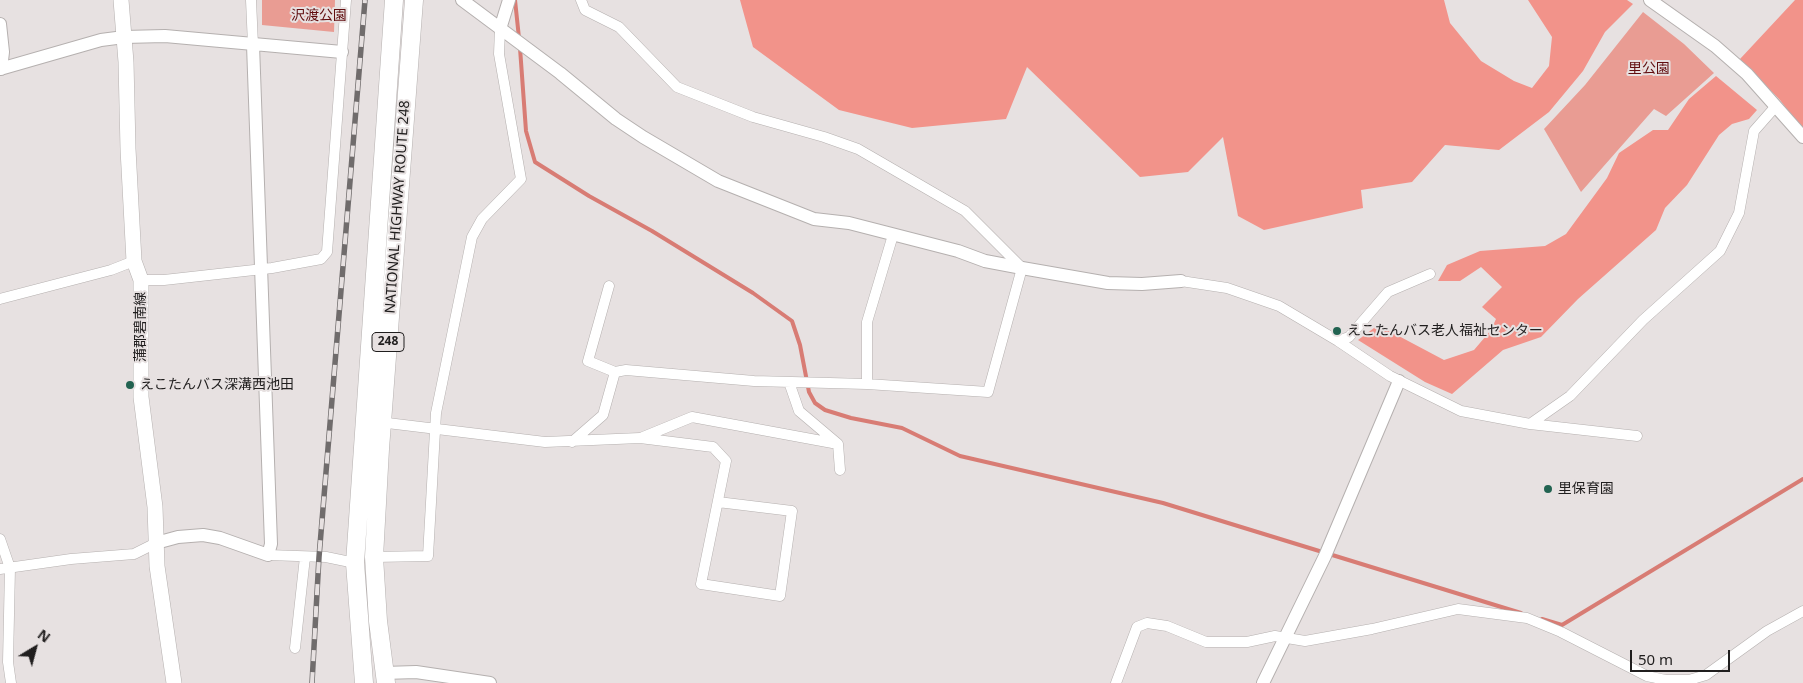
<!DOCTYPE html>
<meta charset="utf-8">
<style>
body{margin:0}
#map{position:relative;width:1803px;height:683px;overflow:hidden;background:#e7e1e1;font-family:"Noto Sans",sans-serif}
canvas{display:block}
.north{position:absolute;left:10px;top:623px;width:50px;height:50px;-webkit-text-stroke:4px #e7e1e1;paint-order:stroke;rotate:37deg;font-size:14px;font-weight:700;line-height:20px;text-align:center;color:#201e1e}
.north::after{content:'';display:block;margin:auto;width:18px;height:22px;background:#201e1e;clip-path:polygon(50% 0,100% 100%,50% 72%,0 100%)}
.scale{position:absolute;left:1630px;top:650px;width:100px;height:22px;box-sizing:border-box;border:2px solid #201e1e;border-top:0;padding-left:6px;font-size:15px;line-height:18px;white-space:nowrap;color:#201e1e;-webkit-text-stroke:4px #e7e1e1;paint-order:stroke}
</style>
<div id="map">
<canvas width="1803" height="683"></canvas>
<div class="north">N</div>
<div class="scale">50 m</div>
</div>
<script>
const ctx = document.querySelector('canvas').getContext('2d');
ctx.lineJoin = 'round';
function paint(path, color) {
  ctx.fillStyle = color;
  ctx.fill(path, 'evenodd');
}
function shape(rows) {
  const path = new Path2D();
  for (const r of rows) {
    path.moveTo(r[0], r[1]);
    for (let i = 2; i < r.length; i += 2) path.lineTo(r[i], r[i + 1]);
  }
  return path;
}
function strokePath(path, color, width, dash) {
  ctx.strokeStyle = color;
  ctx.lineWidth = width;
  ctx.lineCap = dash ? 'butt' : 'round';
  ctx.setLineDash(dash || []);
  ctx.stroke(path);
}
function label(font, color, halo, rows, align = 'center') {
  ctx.font = font + ' "Noto Sans","Noto Sans JP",sans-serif';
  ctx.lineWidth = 4;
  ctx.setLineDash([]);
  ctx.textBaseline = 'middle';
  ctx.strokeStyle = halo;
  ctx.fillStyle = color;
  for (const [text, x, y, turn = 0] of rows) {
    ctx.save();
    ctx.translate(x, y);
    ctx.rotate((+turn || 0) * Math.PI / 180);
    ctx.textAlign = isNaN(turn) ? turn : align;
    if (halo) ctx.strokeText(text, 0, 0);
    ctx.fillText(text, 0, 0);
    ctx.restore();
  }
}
paint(shape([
 [262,0,335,0,334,32,262,25],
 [1643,12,1684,44,1714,73,1666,116,1654,109,1581,192,1544,129,1585,85]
]), '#e99c93');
paint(shape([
 [740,0,1444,0,1450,23,1481,61,1514,81,1532,88,1549,66,1552,37,1528,0,1627,0,1633,4,1605,32,1583,71,1549,112,1499,150,1445,145,1412,182,1361,190,1363,208,1264,230,1238,216,1223,137,1188,172,1140,177,1027,67,1006,119,912,128,839,110,753,47],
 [1795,0,1803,0,1803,131,1780,100,1740,59],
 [1716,76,1757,110,1749,119,1732,124,1719,135,1687,185,1665,208,1656,230,1578,299,1541,337,1503,350,1452,394,1425,382,1358,340,1378,325,1444,360,1474,350,1491,330,1496,319,1482,307,1502,287,1481,267,1460,281,1438,281,1447,265,1480,251,1545,246,1566,234,1607,178,1619,153,1653,130,1668,130,1689,99]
]), '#f2938a');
strokePath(shape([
 [515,0,519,38],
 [520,48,526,131,535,162,589,196,652,231,753,293,792,321,800,345,809,392,815,403,825,410,851,418,902,428,960,456,1163,503,1521,613],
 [1542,619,1562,625,1803,479]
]), '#d87c74', 4);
const minor = shape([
 [251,0,253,45],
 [141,280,164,280,272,268,321,259,327,252,346,0],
 [1181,281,1227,288,1279,306,1338,341,1390,376,1461,411,1530,424,1637,436],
 [609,286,588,361,615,372],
 [0,299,111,270,134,261],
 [1338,341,1349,337,1388,292,1430,274],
 [789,382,799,411,838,444,840,470],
 [867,384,867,322,893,235],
 [379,422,545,442,640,438,713,447,726,461,701,584,780,596,792,511,718,502],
 [1530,424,1570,396,1643,320,1720,251,1739,213,1754,131,1776,106],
 [643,437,692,417,838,444],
 [572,442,603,415,615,372,626,370,754,381,867,384,988,392,1022,268,965,211,858,149,824,137,753,117,677,87,619,27,585,10,581,0],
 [0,539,10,568,8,662,11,683],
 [268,555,326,557,355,563],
 [374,557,428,556,436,413,472,237,482,219,521,179,499,54,500,29],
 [0,569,71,559,134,554,156,543],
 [295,648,305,557],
 [1116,683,1137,627,1147,623,1167,626,1206,642,1247,642,1275,636,1305,641,1372,629,1458,609,1527,618,1561,632,1647,676,1665,680,1689,680,1706,675,1767,631,1803,611]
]);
const tertiary = shape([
 [462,0,560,73,616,119,643,137,718,181,814,219,849,223,958,251,985,261,1022,268,1108,283,1142,284,1181,281],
 [1650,0,1715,46,1747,74,1803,137],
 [0,24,3,52,1,69],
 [500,29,509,0],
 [0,69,101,40,124,37,165,36,342,52],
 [156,543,178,537,203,535,220,538,268,555,271,544,253,45],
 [384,673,416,672,490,683],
 [1263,683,1325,556,1399,381]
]);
const secondary = shape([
 [121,0,126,62,128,149,134,261,141,280,141,397,155,507,157,566,174,683]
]);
const trunk = shape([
 [364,683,355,563,394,0],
 [386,683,378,621,374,557,380,449,414,0]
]);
strokePath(minor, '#b5b0af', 11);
strokePath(tertiary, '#b5b0af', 14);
strokePath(secondary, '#b5b0af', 16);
strokePath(trunk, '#b5b0af', 19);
strokePath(minor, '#fff', 10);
strokePath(tertiary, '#fff', 12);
strokePath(secondary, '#fff', 15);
strokePath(trunk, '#fff', 18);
const rail = shape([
 [312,683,319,557,365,0]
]);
strokePath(rail, '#706c6c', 5.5);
strokePath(rail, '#e7e1e1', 4, [11]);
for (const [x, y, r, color] of [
 [1337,331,5,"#226351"],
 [130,385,5,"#226351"],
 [1548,489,5,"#226351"]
]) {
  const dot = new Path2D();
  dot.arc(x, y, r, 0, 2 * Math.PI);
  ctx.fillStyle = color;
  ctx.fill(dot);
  strokePath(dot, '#e7e1e1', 2);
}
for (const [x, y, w] of [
 [388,342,32]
]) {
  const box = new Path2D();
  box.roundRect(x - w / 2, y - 9.5, w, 19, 4);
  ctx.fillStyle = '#e7e1e1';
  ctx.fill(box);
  strokePath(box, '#201e1e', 1);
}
label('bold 12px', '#201e1e', null, [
 ["248",388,342]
]);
label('14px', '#610d0f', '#e7e1e1', [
 ["沢渡公園",319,16],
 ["里公園",1649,69]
]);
label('14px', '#201e1e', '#e7e1e1', [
 ["NATIONAL HIGHWAY ROUTE 248",398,207,-86],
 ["蒲郡碧南線",141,327,-90]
]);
label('14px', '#201e1e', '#e7e1e1', [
 ["えこたんバス老人福祉センター",1347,331],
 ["えこたんバス深溝西池田",140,385],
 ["里保育園",1558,489]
], 'left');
</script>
